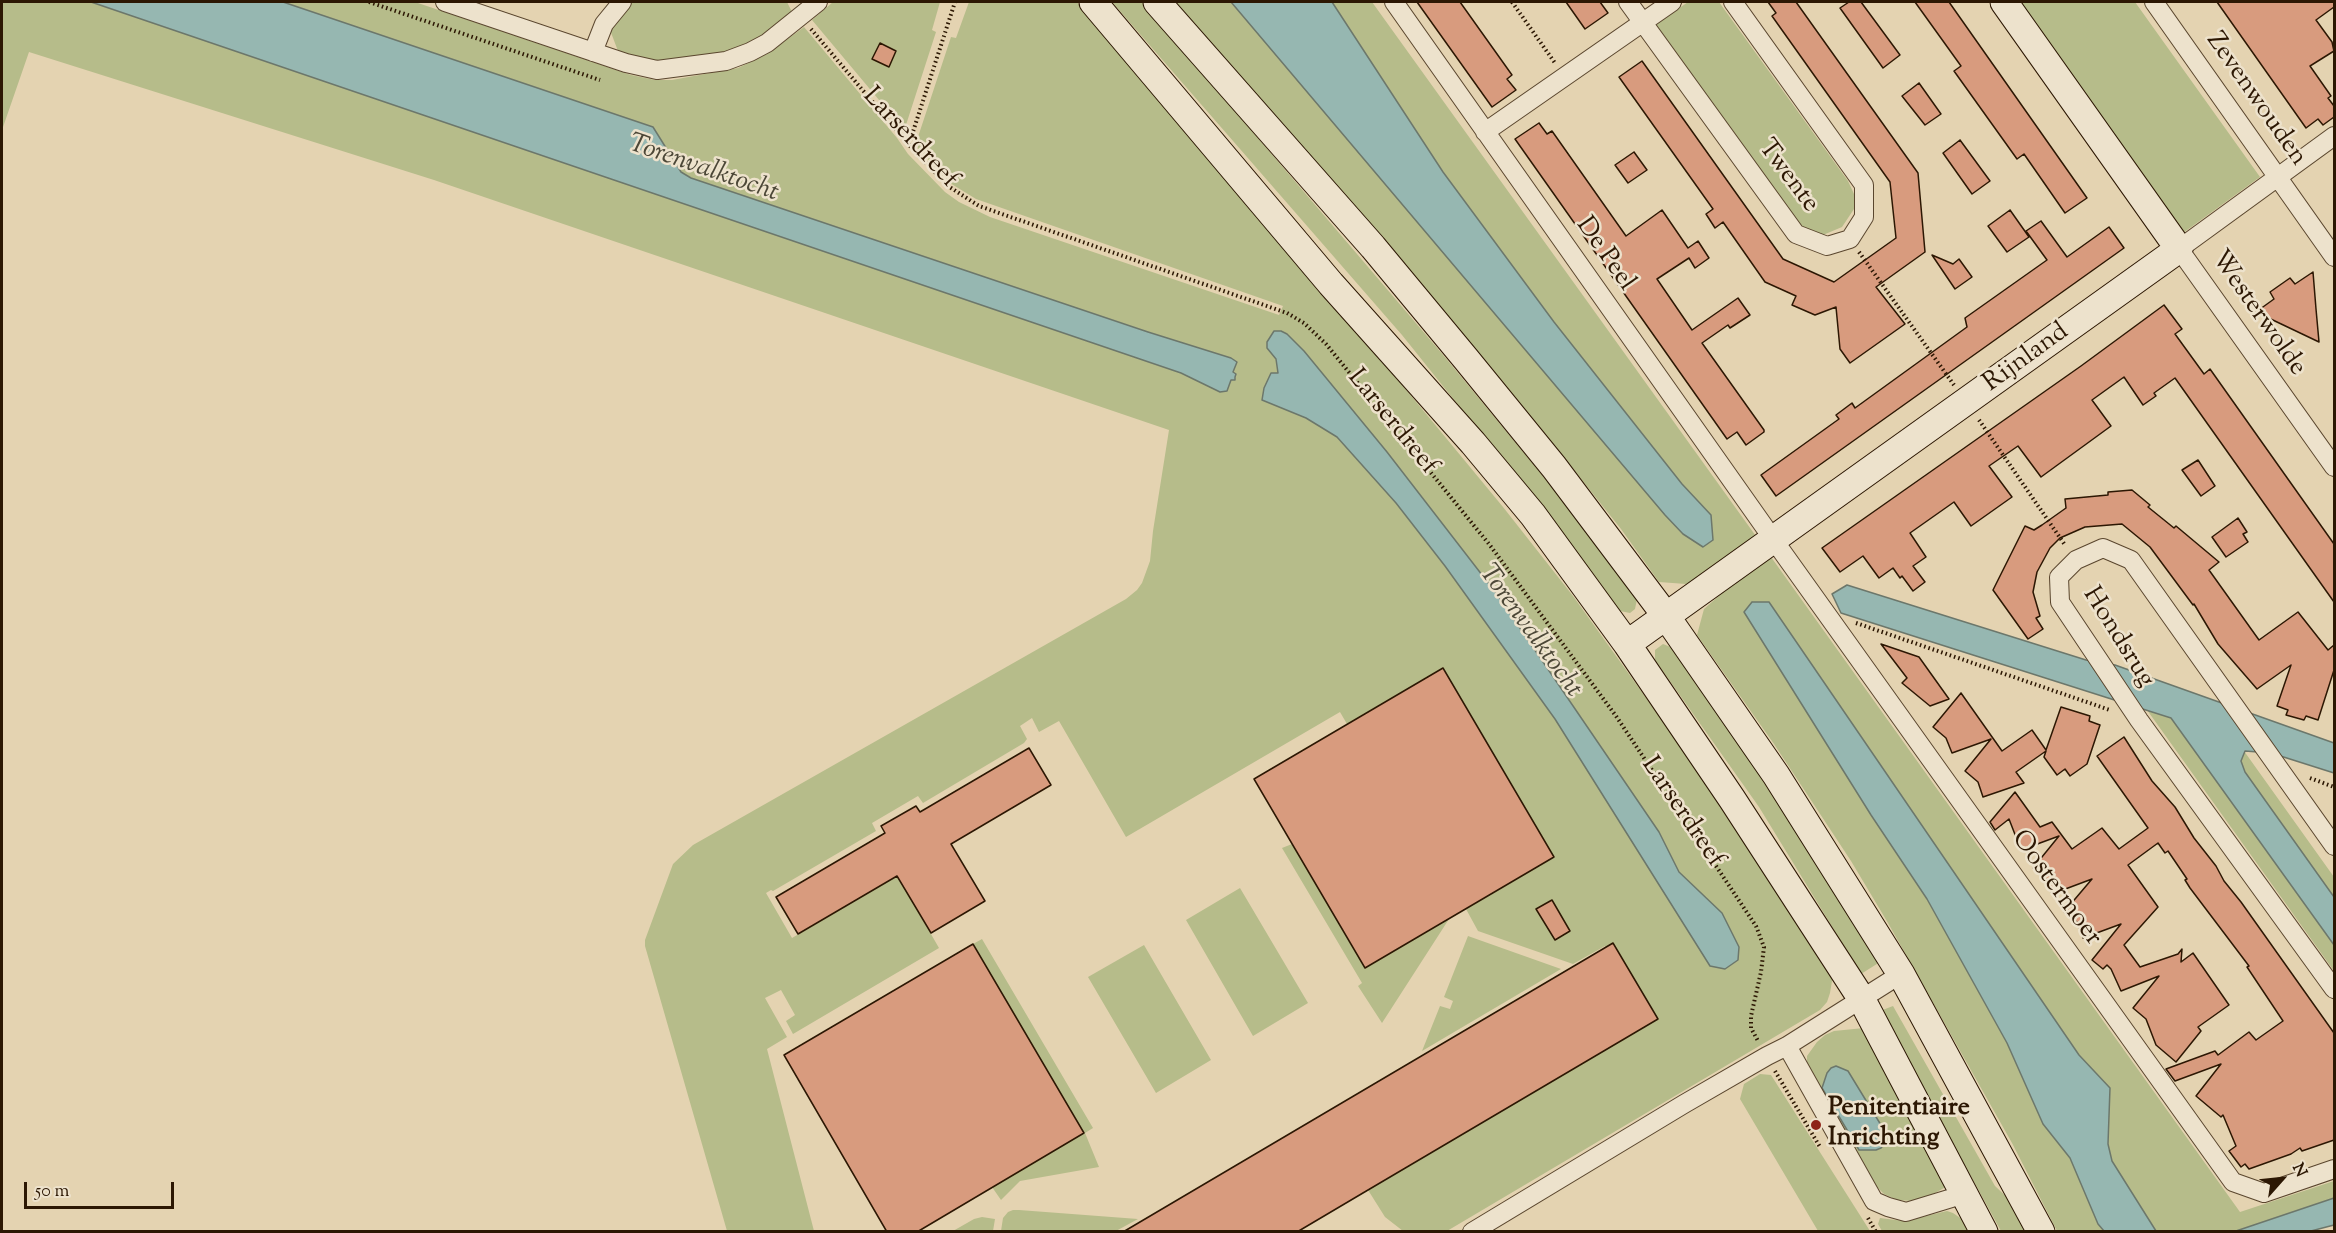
<!DOCTYPE html>
<style>
body{margin:0}
#map{position:relative;width:2336px;height:1233px;overflow:hidden;background:#e4d3b1;font-family:"Sorts Mill Goudy",serif}
canvas{display:block}
.frame{position:absolute;inset:0;border:3px solid #2c1703;pointer-events:none}
.north{position:absolute;left:2252px;top:1149px;width:60px;height:60px;-webkit-text-stroke:4px #ede2cc;paint-order:stroke;rotate:63deg;font-size:16px;font-weight:700;line-height:24px;text-align:center;color:#2c1703}
.north::after{content:'';display:block;margin:auto;width:21px;height:27px;background:#2c1703;clip-path:polygon(50% 0,100% 100%,50% 72%,0 100%)}
.scale{position:absolute;left:24px;top:1182px;width:150px;height:27px;box-sizing:border-box;border:3px solid #2c1703;border-top:0;padding-left:8px;font-size:18px;line-height:21px;white-space:nowrap;color:#2c1703;-webkit-text-stroke:4px #ede2cc;paint-order:stroke}
</style>
<div id="map">
<canvas width="2336" height="1233"></canvas>
<div class="frame"></div>
<div class="north">N</div>
<div class="scale">50 m</div>
</div>
<script>
const ctx = document.querySelector('canvas').getContext('2d');
ctx.lineJoin = 'round';
function paint(path, color) {
  ctx.fillStyle = color;
  ctx.fill(path, 'evenodd');
}
function shape(rows) {
  const path = new Path2D();
  for (const r of rows) {
    path.moveTo(r[0], r[1]);
    for (let i = 2; i < r.length; i += 2) path.lineTo(r[i], r[i + 1]);
  }
  return path;
}
function strokePath(path, color, width, dash) {
  ctx.strokeStyle = color;
  ctx.lineWidth = width;
  ctx.lineCap = dash ? 'butt' : 'round';
  ctx.setLineDash(dash || []);
  ctx.stroke(path);
}
function label(font, color, halo, rows, align = 'center') {
  ctx.font = font + ' "Sorts Mill Goudy",serif';
  ctx.lineWidth = 5;
  ctx.setLineDash([]);
  ctx.textBaseline = 'middle';
  ctx.strokeStyle = halo;
  ctx.fillStyle = color;
  for (const [text, x, y, turn = 0] of rows) {
    ctx.save();
    ctx.translate(x, y);
    ctx.rotate((+turn || 0) * Math.PI / 180);
    ctx.textAlign = isNaN(turn) ? turn : align;
    if (halo) ctx.strokeText(text, 0, 0);
    ctx.fillText(text, 0, 0);
    ctx.restore();
  }
}
paint(shape([
 [2,2,91,2,1181,373,1220,392,1181,343,691,178,681,172,653,127,283,2,415,2,631,75,655,80,672,80,738,68,767,54,804,27,897,138,908,154,945,192,959,202,990,217,1279,315,1283,306,976,199,950,183,918,149,917,140,951,37,956,38,969,2,1077,2,1318,283,1503,507,1573,596,1662,720,1733,814,1833,975,1830,993,1827,1002,1820,1010,1447,1231,1403,1231,1385,1217,1368,1190,1658,1019,1613,944,1606,948,1605,946,1573,964,1478,931,1466,909,1554,857,1443,668,1347,724,1340,712,1126,837,1059,721,1039,732,1032,718,1020,726,1027,739,1024,743,923,803,918,796,872,823,876,831,773,891,771,890,766,893,792,938,890,880,903,866,901,882,939,948,793,1034,786,1021,795,1015,781,990,765,998,787,1037,767,1049,814,1231,727,1231,645,946,645,940,673,864,693,845,1126,599,1137,590,1142,583,1150,561,1153,531,1169,430,434,180,29,52,2,130],
 [1267,348,1304,351,1387,452,1496,593,1659,832,1679,872,1722,913,1611,806,1555,719,1445,566,1396,503,1337,437,1306,418,1262,399,1264,393,1278,373,1276,359],
 [632,2,787,2,792,12,765,34,738,47,724,52,655,62,618,51,610,30],
 [833,2,940,2,932,30,936,32,905,128,900,125,812,20],
 [1112,2,1142,2,1444,356,1562,499,1637,599,1635,609,1630,613,1620,611,1592,572,1402,335],
 [1169,2,1231,2,1683,534,1711,515,1682,484,1554,322,1443,172,1332,2,1372,2,1758,539,1708,575,1686,584,1659,582,1621,529,1561,454],
 [1688,2,1719,2,1848,181,1854,194,1854,209,1842,227,1823,235,1816,234,1802,229,1655,25],
 [2017,2,2135,2,2260,177,2183,233],
 [1771,557,2240,1212,2334,1181,2334,1198,2236,1231,2156,1231,2112,1161,2108,1144,2110,1088,2079,1055,1769,602,1752,602,1772,657,1927,899,2007,1043,2043,1124,2070,1158,2098,1224,2104,1231,2057,1231,2012,1143,1888,923,1851,861,1774,744,1697,635,1704,609,1721,594],
 [1663,644,1673,648,1701,687,1830,879,1880,962,1861,974,1759,807,1655,660,1655,650],
 [2147,710,2171,718,2334,945,2334,971],
 [2244,751,2334,877,2334,897,2245,772,2241,761],
 [1292,844,1365,968,1449,919,1382,1023,1358,986,1362,983,1282,848],
 [1240,888,1308,1003,1253,1036,1186,920],
 [1468,936,1561,969,1422,1051,1440,1006,1450,1009,1453,1001,1444,997],
 [982,939,1093,1128,1085,1133,1099,1167,1020,1181,1001,1200,992,1187,1084,1133,973,944],
 [1144,945,1211,1060,1156,1093,1088,977],
 [1893,1006,1995,1186,2013,1203,2027,1231,2001,1231,1880,1011],
 [1864,1028,1949,1185,1930,1196,1913,1201,1897,1200,1884,1194,1874,1184,1807,1065,1807,1056,1817,1042,1825,1035,1834,1031],
 [1760,1074,1771,1075,1870,1231,1818,1231,1740,1099,1744,1084],
 [1013,1210,1019,1210,1138,1219,1116,1231,1001,1231,1003,1218,1008,1212],
 [1947,1211,1953,1213,1969,1224,1972,1231,1882,1231,1878,1224,1880,1218,1904,1221],
 [982,1217,995,1219,993,1231,953,1231,974,1219]
]), '#b6bc8a');
const water = shape([
 [91,2,283,2,653,127,681,172,691,178,1148,332,1231,358,1237,362,1233,372,1236,374,1235,377,1235,380,1231,380,1227,391,1220,392,1181,373,91,2],
 [1231,2,1332,2,1443,172,1554,322,1682,484,1711,515,1713,540,1703,547,1683,534,1665,515,1231,2],
 [1274,331,1281,331,1287,334,1304,351,1387,452,1496,593,1659,832,1679,872,1722,913,1739,947,1738,960,1725,969,1710,966,1555,719,1445,566,1396,503,1337,437,1306,418,1262,400,1264,388,1271,373,1278,373,1276,359,1267,348,1267,342,1274,331],
 [1847,585,2086,660,2115,665,2334,743,2334,773,2271,753,2245,751,2241,761,2245,772,2334,897,2334,945,2171,718,1841,613,1832,594,1847,585],
 [1752,602,1769,602,2079,1055,2110,1088,2108,1144,2112,1161,2156,1231,2104,1231,2098,1224,2070,1158,2043,1124,2007,1043,1927,899,1871,815,1744,612,1752,602],
 [1836,1066,1848,1071,1884,1130,1886,1142,1881,1148,1876,1150,1859,1150,1822,1088,1827,1073,1831,1068,1836,1066],
 [2334,1198,2334,1225,2311,1231,2236,1231,2334,1198]
]);
paint(water, '#96b7b1');
strokePath(water, '#6c776b', 1.5);
const building = shape([
 [1417,2,1460,2,1512,75,1507,79,1516,90,1492,107,1417,2],
 [1566,2,1600,2,1608,13,1585,29,1566,2],
 [1768,2,1796,2,1918,173,1925,252,1876,287,1905,324,1850,363,1840,349,1836,307,1815,315,1792,305,1796,296,1765,282,1723,222,1715,228,1706,214,1713,209,1619,77,1642,61,1783,259,1834,282,1896,238,1890,182,1772,16,1776,13,1768,2],
 [1849,2,1861,2,1900,55,1883,68,1840,8,1849,2],
 [1915,2,1949,2,2087,198,2065,213,2024,154,2017,159,1954,71,1961,66,1915,2],
 [2217,2,2334,2,2334,7,2316,20,2332,42,2334,51,2310,66,2331,96,2328,98,2334,106,2334,117,2323,125,2318,119,2306,128,2217,2],
 [880,43,896,51,889,67,872,59,880,43],
 [1919,83,1941,114,1925,125,1902,96,1919,83],
 [1539,123,1547,134,1552,131,1626,236,1662,210,1688,248,1698,241,1709,258,1695,268,1689,258,1657,279,1692,330,1738,298,1750,315,1730,328,1728,325,1702,343,1764,430,1764,432,1746,445,1737,432,1727,439,1515,139,1539,123],
 [1960,140,1990,181,1972,194,1943,153,1960,140],
 [1634,152,1647,170,1628,183,1615,165,1634,152],
 [2010,210,2029,237,2007,252,1988,226,2010,210],
 [2041,221,2067,257,2109,227,2124,248,1776,496,1761,475,1839,419,1836,415,1852,403,1855,408,1967,327,1965,318,2047,260,2026,231,2041,221],
 [1932,255,1953,264,1959,259,1972,277,1955,289,1932,255],
 [2313,272,2316,309,2319,342,2256,312,2274,299,2270,292,2290,278,2295,284,2313,272],
 [2164,305,2182,329,2175,334,2204,374,2210,369,2334,544,2334,602,2175,378,2154,393,2156,396,2143,405,2124,377,2092,400,2111,426,2041,477,2018,446,1989,466,2012,497,1971,526,1954,502,1910,533,1926,557,1913,566,1925,582,1913,591,1902,576,1900,578,1893,568,1879,578,1863,556,1840,572,1822,548,2081,366,2164,305],
 [2198,460,2215,486,2201,496,2182,470,2198,460],
 [2132,490,2150,505,2148,507,2174,528,2176,526,2219,562,2209,570,2259,640,2298,612,2328,650,2334,645,2334,670,2318,720,2306,716,2304,720,2286,715,2288,710,2277,706,2291,665,2257,689,2218,644,2194,604,2193,605,2150,547,2122,524,2085,527,2060,538,2050,548,2037,572,2033,592,2040,616,2036,618,2043,629,2028,639,1993,590,2025,526,2034,530,2042,525,2066,508,2065,499,2108,495,2108,492,2132,490],
 [2238,518,2247,532,2243,534,2248,542,2226,557,2212,537,2238,518],
 [1881,644,1919,657,1949,699,1930,706,1902,683,1907,678,1881,644],
 [1443,668,1554,857,1365,968,1254,779,1443,668],
 [1961,693,2002,751,2032,730,2046,750,2061,707,2090,716,2089,721,2100,725,2087,764,2070,776,2065,769,2057,775,2044,757,2046,751,2016,772,2024,783,1983,797,1978,782,1965,771,1991,739,1952,753,1946,738,1933,727,1961,693],
 [2124,737,2152,781,2175,807,2194,838,2216,866,2224,881,2241,902,2334,1033,2334,1140,2302,1151,2300,1148,2291,1154,2249,1169,2245,1164,2241,1167,2229,1151,2236,1146,2223,1115,2221,1117,2196,1096,2221,1064,2175,1081,2166,1069,2215,1051,2218,1055,2249,1032,2256,1040,2283,1021,2247,967,2249,966,2190,888,2185,880,2187,879,2168,851,2165,853,2158,843,2128,865,2158,907,2124,945,2140,967,2178,954,2182,949,2181,962,2193,953,2229,1005,2198,1027,2201,1031,2176,1062,2156,1045,2146,1019,2133,1008,2159,976,2121,991,2111,969,2107,965,2103,969,2092,960,2121,924,2083,938,2077,922,2064,912,2092,879,2052,894,2046,879,2033,868,2059,836,2021,850,2009,819,1995,830,1990,822,2015,792,2040,827,2052,822,2072,849,2102,828,2119,849,2148,828,2097,756,2124,737],
 [1029,748,1051,785,951,844,985,901,931,933,897,876,798,934,776,897,885,833,881,826,916,806,920,812,1029,748],
 [1552,900,1570,931,1555,940,1536,909,1552,900],
 [1613,943,1658,1019,1368,1190,1297,1232,1123,1232,1613,943],
 [973,944,1084,1133,917,1232,887,1232,784,1055,973,944]
]);
paint(building, '#d89b7e');
strokePath(building, '#2c1703', 1.5);
const street = shape([
 [445,2,626,63,657,70,726,61,750,52,767,43,818,2],
 [1394,2,1773,539,2233,1182,2264,1193,2334,1169],
 [1628,2,1796,234,1827,246,1850,239,1864,217,1864,185,1733,2],
 [2154,2,2334,257],
 [593,52,604,24,622,2],
 [1485,132,1672,2],
 [2334,136,2179,249,2334,467],
 [2334,846,2131,560,2103,548,2076,560,2059,577,2060,602,2139,720,2334,989],
 [1787,1046,1874,1201,1888,1207,1906,1212,1965,1194],
 [1472,1232,1684,1104,1767,1056,1787,1046,1901,974]
]);
const secondary = shape([
 [1093,2,1331,284,1473,443,1533,515,1627,644,1732,799,1861,998,1984,1232],
 [1157,2,1373,247,1466,359,1554,467,1666,616,1776,775,1901,974,2041,1232],
 [1627,644,2179,249,2004,2]
]);
strokePath(street, '#5a462e', 20);
strokePath(secondary, '#2c1703', 29);
strokePath(shape([
 [369,2,600,80],
 [1512,2,1555,63],
 [811,29,909,145,948,186,979,206,1287,313,1304,323,1326,344,1489,544,1616,716,1756,926,1764,947,1761,972,1751,1016,1751,1028,1758,1041],
 [909,144,955,2],
 [1859,252,1954,385],
 [1979,420,2065,545],
 [1856,623,2110,710],
 [2310,778,2334,787],
 [1775,1071,1820,1147],
 [1868,1218,1876,1232]
]), '#2c1703', 4, [1.5, 3]);
strokePath(street, '#ede2cc', 18);
strokePath(secondary, '#ede2cc', 27);
for (const [x, y, r, color] of [
 [1816,1125,6,"#8f2418"]
]) {
  const dot = new Path2D();
  dot.arc(x, y, r, 0, 2 * Math.PI);
  ctx.fillStyle = color;
  ctx.fill(dot);
  strokePath(dot, '#ede2cc', 2);
}
label('26px', '#2c1703', '#ede2cc', [
 ["Zevenwouden",2255,100,55],
 ["Larserdreef",909,139,47],
 ["Twente",1787,177,53],
 ["De Peel",1604,255,55],
 ["Westerwolde",2257,314,55],
 ["Rijnland",2027,359,-36],
 ["Larserdreef",1391,423,51],
 ["Hondsrug",2117,638,58],
 ["Larserdreef",1681,813,56],
 ["Oostermoer",2055,889,54]
]);
label('bold 26px', '#2c1703', '#ede2cc', [
 ["Penitentiaire",1828,1110],
 ["Inrichting",1828,1140]
], 'left');
label('italic 27px', '#4c4737', '#ede2cc', [
 ["Torenvalktocht",703,170,19],
 ["Torenvalktocht",1529,632,54]
]);
</script>
